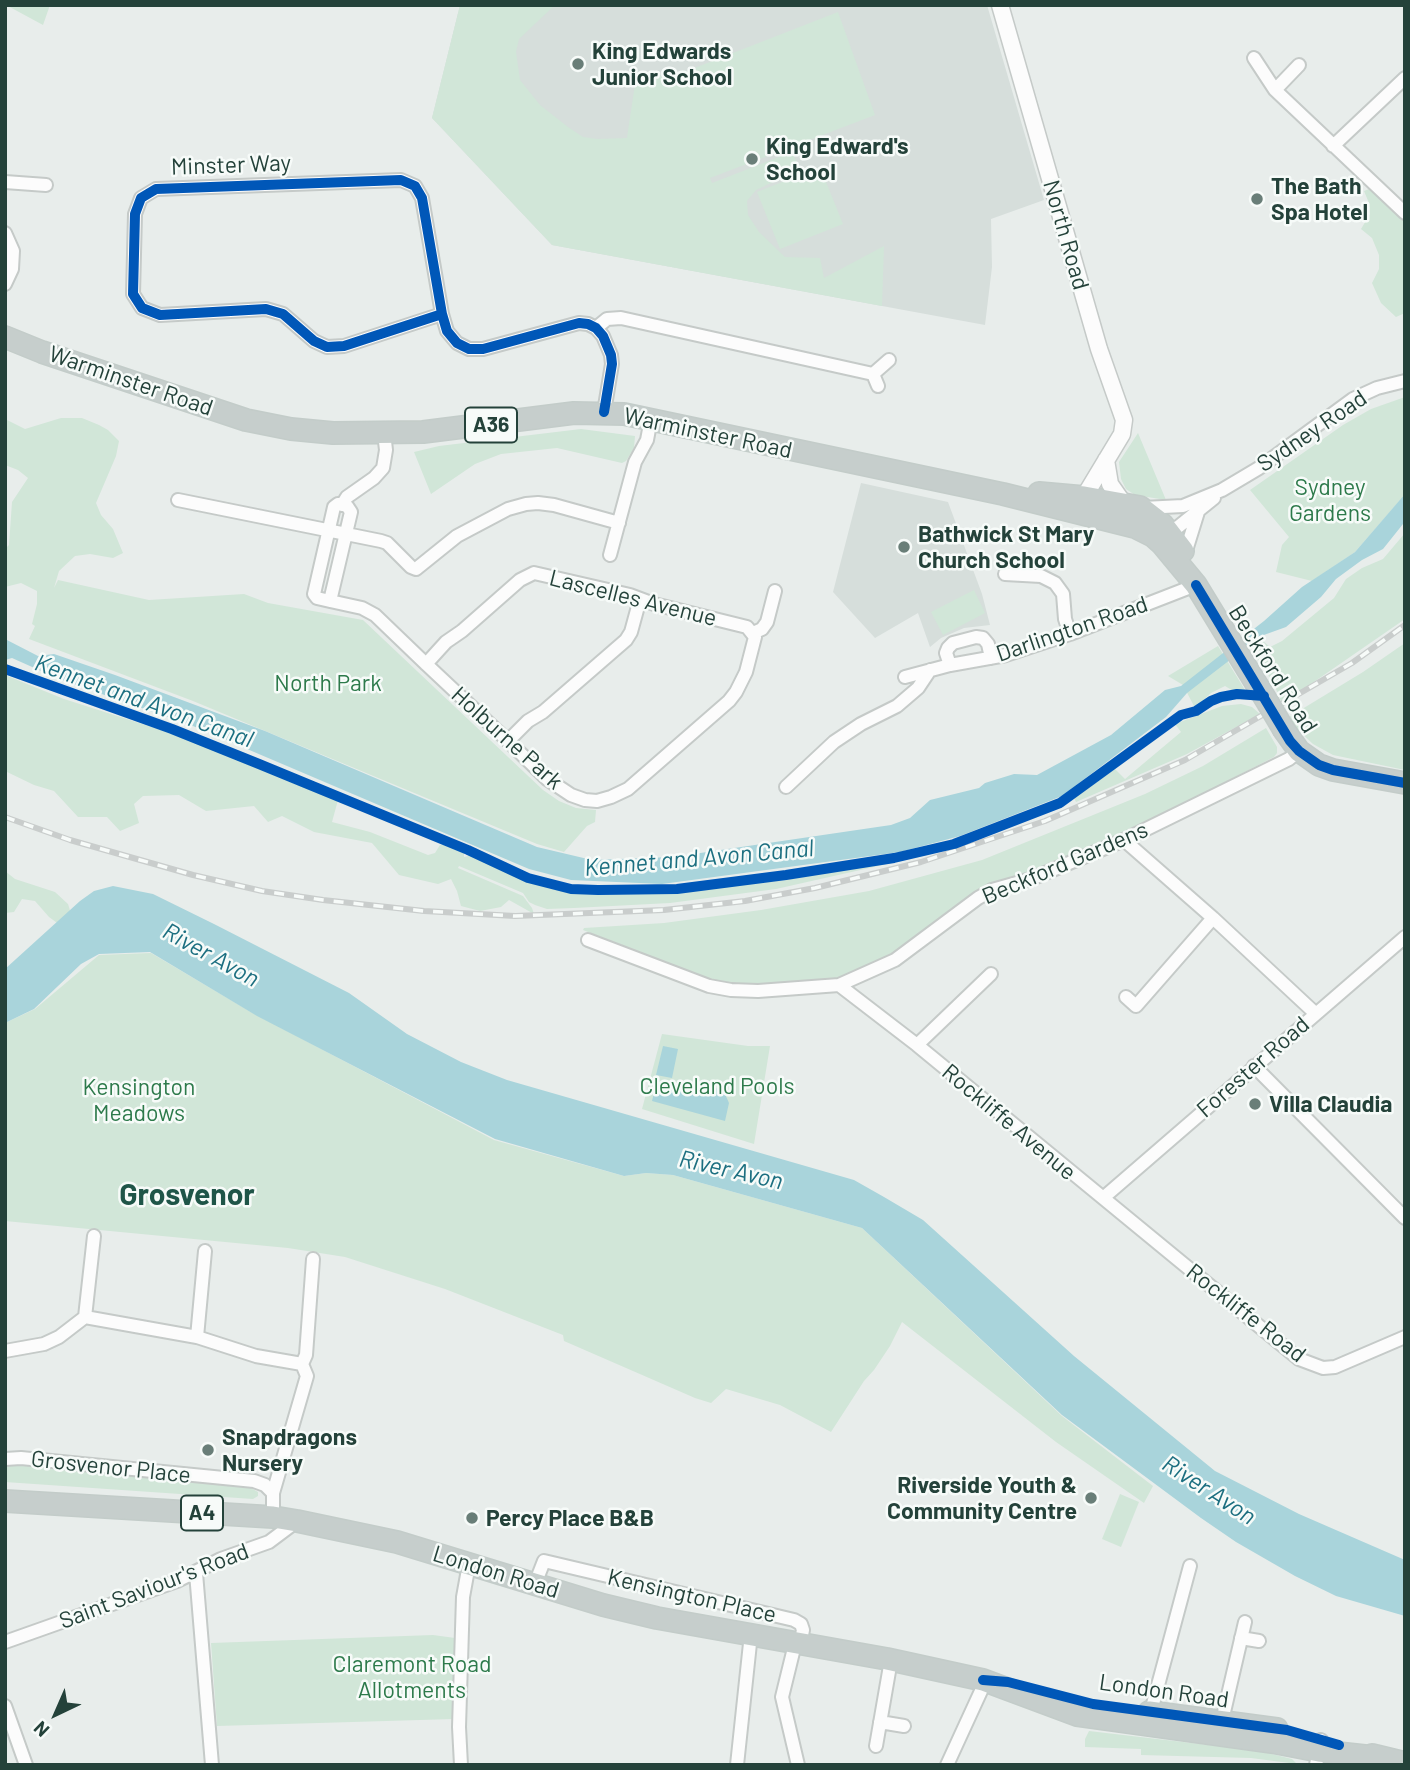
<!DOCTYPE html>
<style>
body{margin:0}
#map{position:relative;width:1410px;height:1770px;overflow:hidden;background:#e8edeb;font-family:Barlow,sans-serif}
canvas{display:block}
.frame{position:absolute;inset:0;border:7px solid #24423a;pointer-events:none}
.north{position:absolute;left:21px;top:1679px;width:70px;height:70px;-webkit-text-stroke:5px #f7fbf9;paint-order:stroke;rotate:224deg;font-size:19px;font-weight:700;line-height:28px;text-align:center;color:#24423a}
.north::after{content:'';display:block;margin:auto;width:24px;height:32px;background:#24423a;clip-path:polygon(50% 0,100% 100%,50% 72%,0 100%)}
</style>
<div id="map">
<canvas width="1410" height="1770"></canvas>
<div class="frame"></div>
<div class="north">N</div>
</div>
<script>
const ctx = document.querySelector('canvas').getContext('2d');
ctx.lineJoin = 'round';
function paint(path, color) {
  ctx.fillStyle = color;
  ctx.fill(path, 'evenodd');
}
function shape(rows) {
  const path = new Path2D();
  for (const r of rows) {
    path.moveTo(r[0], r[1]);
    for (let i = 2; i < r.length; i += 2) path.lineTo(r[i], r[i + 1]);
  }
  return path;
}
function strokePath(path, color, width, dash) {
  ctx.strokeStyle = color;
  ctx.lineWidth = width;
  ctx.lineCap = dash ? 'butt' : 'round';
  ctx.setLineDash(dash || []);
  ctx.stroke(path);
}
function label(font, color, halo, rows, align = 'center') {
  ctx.font = font + ' Barlow,sans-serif';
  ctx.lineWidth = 5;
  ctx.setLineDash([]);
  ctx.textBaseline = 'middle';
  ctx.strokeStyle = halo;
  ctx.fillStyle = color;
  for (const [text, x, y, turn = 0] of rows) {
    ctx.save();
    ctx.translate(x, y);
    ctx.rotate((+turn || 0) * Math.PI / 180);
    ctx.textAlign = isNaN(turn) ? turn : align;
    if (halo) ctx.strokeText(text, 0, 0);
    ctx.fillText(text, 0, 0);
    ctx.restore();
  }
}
paint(shape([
 [460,5,987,5,1044,200,991,219,992,267,985,325,552,245,432,118],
 [861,483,948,502,982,594,990,625,964,628,941,638,930,647,918,613,875,638,833,592]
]), '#d6dedb');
paint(shape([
 [6,5,50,5,43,25],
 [460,5,555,5,519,39,516,52,520,80,540,105,568,127,583,137,597,139,627,138,636,77,674,76,838,12,875,115,710,178,712,183,792,152,800,169,756,190,747,201,748,215,759,232,785,257,820,258,824,278,884,246,882,306,552,245,432,118],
 [820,167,843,224,780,249,757,192],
 [1369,189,1405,219,1405,313,1396,317,1381,303,1372,283,1379,269,1379,255,1372,238,1361,229,1370,214,1369,203,1364,191],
 [1405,397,1405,494,1402,498,1355,552,1312,581,1276,572,1282,545,1289,537,1250,490,1343,425,1371,409],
 [61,418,82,418,99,425,108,430,119,441,116,456,96,503,101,515,113,529,123,553,113,558,90,554,75,556,59,571,54,588,58,580,149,600,244,594,268,603,363,620,543,790,559,801,576,808,596,810,595,822,587,826,564,852,537,844,193,701,29,639,35,626,32,624,37,604,37,591,21,583,5,587,5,549,9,545,12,502,28,478,18,470,5,465,5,419,25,429],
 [581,429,635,436,634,448,626,461,622,463,557,448,501,454,475,464,431,494,414,452,439,446],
 [1138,433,1166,500,1135,495,1126,489,1121,479,1119,462],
 [1405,533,1405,619,1282,704,1274,684,1247,642,1256,635,1270,647,1282,641,1334,598,1346,579,1362,568,1383,559],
 [974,590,985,613,943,635,931,612],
 [1405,643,1405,770,1333,755,1313,744,1297,729,1289,717,1363,672],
 [1218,646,1245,690,1235,692,1225,686,1211,693,1195,708,1183,685,1168,676],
 [5,675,64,699,180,736,338,800,332,822,370,832,428,855,435,853,440,845,459,841,464,847,464,857,472,855,548,888,584,894,665,892,786,880,936,853,776,889,670,903,574,908,547,909,535,905,529,902,523,893,459,866,458,868,523,896,532,908,534,914,509,900,501,907,480,911,461,906,457,891,451,879,438,884,399,875,372,843,314,832,282,816,268,822,254,806,206,811,179,795,143,796,134,804,139,823,120,831,107,817,78,817,54,791,34,785,5,771],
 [1241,704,1252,707,1260,714,1187,754,1076,802,1074,798,1115,769,1125,779,1181,732,1175,724,1222,706],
 [1266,728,1277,747,1277,753,1274,757,1138,827,976,893,891,954,838,980,771,985,723,984,583,930,584,928,664,923,761,910,869,891,982,860,1145,794,1203,766],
 [5,871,15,879,55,892,68,904,73,920,64,928,49,917,35,901,22,899,14,912,5,913],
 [151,953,251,1012,494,1140,624,1176,646,1173,673,1175,862,1228,1062,1416,1153,1486,1144,1503,1056,1442,902,1322,890,1346,874,1370,864,1381,831,1432,780,1405,726,1389,711,1403,695,1398,564,1341,563,1335,445,1289,345,1257,288,1248,5,1221,5,1023,35,1009,99,955],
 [662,1034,748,1046,770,1046,754,1144,642,1109],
 [5,1463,46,1464,249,1487,258,1492,258,1496,253,1499,5,1482],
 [1120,1494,1139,1502,1121,1547,1102,1539],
 [433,1635,455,1638,454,1719,217,1726,211,1643],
 [1089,1731,1260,1751,1292,1759,1297,1764,1251,1758,1141,1755,1141,1749,1085,1747,1085,1739]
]), '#d1e6d8');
paint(shape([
 [1405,494,1403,524,1383,549,1362,560,1336,579,1321,597,1286,627,1261,636,1187,693,1166,717,1062,796,960,836,900,852,662,884,571,880,529,869,193,726,59,679,12,658,5,660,5,639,38,656,54,654,115,675,265,731,537,847,592,860,673,857,891,825,910,818,930,800,979,788,985,783,1014,774,1037,775,1111,735,1165,690,1181,686,1264,621,1302,587,1355,552],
 [113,886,153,894,214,924,349,993,407,1034,461,1062,507,1080,854,1180,884,1197,923,1220,1074,1356,1215,1471,1299,1514,1405,1560,1405,1616,1336,1596,1295,1576,1236,1542,1201,1518,1062,1415,862,1228,673,1175,646,1173,624,1176,495,1139,257,1016,150,952,99,954,81,964,34,1009,5,1023,5,969,80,901,94,891],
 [663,1046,678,1049,672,1078,656,1075],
 [698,1083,709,1083,725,1094,729,1103,725,1121,652,1101,656,1085,679,1091]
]), '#a9d4db');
const minor = shape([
 [1254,58,1275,90,1405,213],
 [1275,90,1299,65],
 [1333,146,1405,78],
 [5,182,46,185],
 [5,233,13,251,12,269,5,284],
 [442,314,422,198,415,186,401,180,156,189,141,198,135,214,133,294,142,308,160,315,266,309,283,314,314,341,327,347,344,346,442,314,447,331,457,343,469,349,483,349,579,323,588,324,596,328,603,336,611,355,612,364,604,412],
 [596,328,607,319,621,318,873,374],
 [878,386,873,374,889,360],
 [178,500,381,541,387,543,411,567,416,569,457,536,508,509,526,504,538,503,554,505,619,523],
 [338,504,347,506,351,512,330,601,317,598,314,594,334,507,338,504],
 [342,505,347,497,374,478,383,468,386,450,384,433],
 [1143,508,1183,506,1222,490,1259,468,1353,399,1377,388,1405,381],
 [1168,530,1178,527,1214,498],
 [1185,554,1198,512],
 [610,555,635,462,647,440,651,419],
 [1005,574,1041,576,1055,583,1063,594,1065,619,1070,634],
 [330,601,362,608,375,615,426,664,508,741,547,779,571,795,585,800,597,801,611,797,628,789,729,701,736,692,746,672,755,637,747,627,654,604,630,595,534,573,520,580,462,631,446,642,426,664],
 [753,633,762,629,767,622,775,591],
 [950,665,946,653,948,648,953,643,976,637,983,638,988,644,991,658],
 [905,677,950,665,1006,655,1070,634,1196,585],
 [508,741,528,721,543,712,626,640,631,632,640,599],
 [786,787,834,742,861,724,897,706,918,688,930,670],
 [1124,840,1213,918,1316,1014],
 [588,940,709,986,731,990,758,991,839,985,895,960,978,898,992,890,1031,879,1124,840,1289,759,1299,751],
 [839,985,917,1045,1299,1359,1323,1368,1335,1367,1405,1337],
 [1126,997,1136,1006,1213,918],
 [917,1045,991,974],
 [1254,1066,1405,1218],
 [1103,1198,1405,937],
 [85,1317,94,1236],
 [197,1337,205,1251],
 [5,1351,44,1344,59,1337,85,1317,197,1337,256,1356,302,1364],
 [302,1364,306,1355,313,1259],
 [5,1459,21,1458,254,1481,265,1485,273,1493,273,1517],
 [273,1493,307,1376,302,1364],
 [196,1573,212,1765],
 [535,1584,544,1561,794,1620,801,1624,803,1630,800,1645],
 [1241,1638,1259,1641],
 [5,1642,177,1581,221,1559,269,1542,297,1521],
 [795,1644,782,1697,798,1765],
 [5,1706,26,1765],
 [1150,1715,1190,1566],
 [880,1722,904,1726],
 [1221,1725,1245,1622],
 [876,1746,891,1660],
 [461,1765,459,1727,463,1597,469,1564],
 [737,1765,751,1634],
 [947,1765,981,1691,983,1680],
 [1316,1765,1321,1740]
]);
const tertiary = shape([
 [1000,5,1099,349,1124,420,1122,434,1084,497],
 [1106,460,1110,484,1124,504]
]);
const trunk = shape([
 [5,337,42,352,246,420,291,429,333,433,423,432,574,413,624,414,1003,494,1135,527,1153,536,1162,544,1196,585,1268,703],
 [1039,493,1084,497,1140,507,1163,525,1183,551],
 [1284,730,1299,751,1319,765,1333,770,1405,783],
 [5,1501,273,1517,297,1521,397,1542,603,1605,657,1618,887,1659,983,1680,1077,1715,1272,1742,1319,1751,1383,1758],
 [1149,1712,1277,1729],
 [1372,1755,1405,1763]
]);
strokePath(minor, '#c5cac8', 16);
strokePath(tertiary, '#c5cac8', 19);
strokePath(trunk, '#c3ccc9', 24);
strokePath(minor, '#fcfcfc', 12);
strokePath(tertiary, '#fcfcfc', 16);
strokePath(trunk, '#c6cecc', 21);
const rail = shape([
 [5,817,70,840,193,875,262,891,323,900,424,911,515,916,664,910,745,901,815,888,921,862,1045,821,1185,760,1352,663,1405,625]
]);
strokePath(rail, '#c9cdcc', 6);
strokePath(rail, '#f7fbf9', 3.5, [10]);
const trunkBridge = shape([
 [1268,703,1284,730]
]);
strokePath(trunkBridge, '#c3ccc9', 24, []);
strokePath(trunkBridge, '#c6cecc', 21);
strokePath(shape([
 [442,314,422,198,415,186,401,180,156,189,141,198,135,214,133,294,142,308,160,315,266,309,283,314,314,341,327,347,344,346,442,314,447,331,457,343,469,349,483,349,579,323,588,324,596,328,603,336,611,355,612,364,604,412],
 [1196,585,1290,741,1299,751,1319,765,1333,770,1405,783],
 [5,669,172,729,259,764,468,850,528,878,571,889,598,890,677,889,786,875,894,858,954,844,1060,803,1181,715,1196,711,1211,701,1221,697,1237,694,1264,696],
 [983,1680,1008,1682,1093,1704,1287,1730,1339,1745]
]), '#0057b8', 10);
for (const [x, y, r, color] of [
 [578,64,7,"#697e78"],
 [752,159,7,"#697e78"],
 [1257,199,7,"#697e78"],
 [904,547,7,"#697e78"],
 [1255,1104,7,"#697e78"],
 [208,1450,7,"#697e78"],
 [1091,1498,7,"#697e78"],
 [472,1518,7,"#697e78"]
]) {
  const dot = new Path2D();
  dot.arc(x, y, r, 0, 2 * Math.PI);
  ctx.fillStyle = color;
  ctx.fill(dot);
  strokePath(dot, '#f7fbf9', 2.5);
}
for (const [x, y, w] of [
 [491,425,52],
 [202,1513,42]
]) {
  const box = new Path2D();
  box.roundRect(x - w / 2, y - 17.5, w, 35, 5);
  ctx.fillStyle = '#f7fbf9';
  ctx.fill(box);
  strokePath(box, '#24423a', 2);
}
label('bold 21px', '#24423a', null, [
 ["A36",491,425],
 ["A4",202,1513]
]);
label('bold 23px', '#24423a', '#f7fbf9', [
 ["King Edwards",592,51],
 ["Junior School",592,77],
 ["King Edward's",766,146],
 ["School",766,172],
 ["The Bath",1271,186],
 ["Spa Hotel",1271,212],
 ["Bathwick St Mary",918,534],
 ["Church School",918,560],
 ["Villa Claudia",1269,1104],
 ["Snapdragons",222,1437],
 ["Nursery",222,1463],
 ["Riverside Youth &",1077,1485,"right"],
 ["Community Centre",1077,1511,"right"],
 ["Percy Place B&B",486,1518]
], 'left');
label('23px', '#24423a', '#f7fbf9', [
 ["Minster Way",231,165,-2],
 ["North Road",1066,235,74],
 ["Warminster Road",131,381,19],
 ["Sydney Road",1312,431,-34],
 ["Warminster Road",708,433,12],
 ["Lascelles Avenue",633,598,14],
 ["Darlington Road",1072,629,-19],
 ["Beckford Road",1273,669,58],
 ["Holburne Park",507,738,42],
 ["Beckford Gardens",1065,863,-23],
 ["Forester Road",1253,1067,-41],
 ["Rockliffe Avenue",1009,1122,40],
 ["Rockliffe Road",1246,1313,38],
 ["Grosvenor Place",111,1467,6],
 ["London Road",496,1572,17],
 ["Saint Saviour's Road",154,1586,-21],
 ["Kensington Place",692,1596,13],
 ["London Road",1164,1691,8]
]);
label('23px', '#2d7a4b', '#f7fbf9', [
 ["Sydney",1330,487],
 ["Gardens",1330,513],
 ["North Park",328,683],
 ["Cleveland Pools",717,1086],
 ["Kensington",139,1087],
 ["Meadows",139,1113],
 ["Claremont Road",412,1664],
 ["Allotments",412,1690]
]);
label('italic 24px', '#1c6f80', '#f7fbf9', [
 ["Kennet and Avon Canal",144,701,20],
 ["Kennet and Avon Canal",699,858,-5],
 ["River Avon",211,955,29],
 ["River Avon",731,1170,13],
 ["River Avon",1209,1490,33]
]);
label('bold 30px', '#1f5548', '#f7fbf9', [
 ["Grosvenor",187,1195]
]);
</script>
